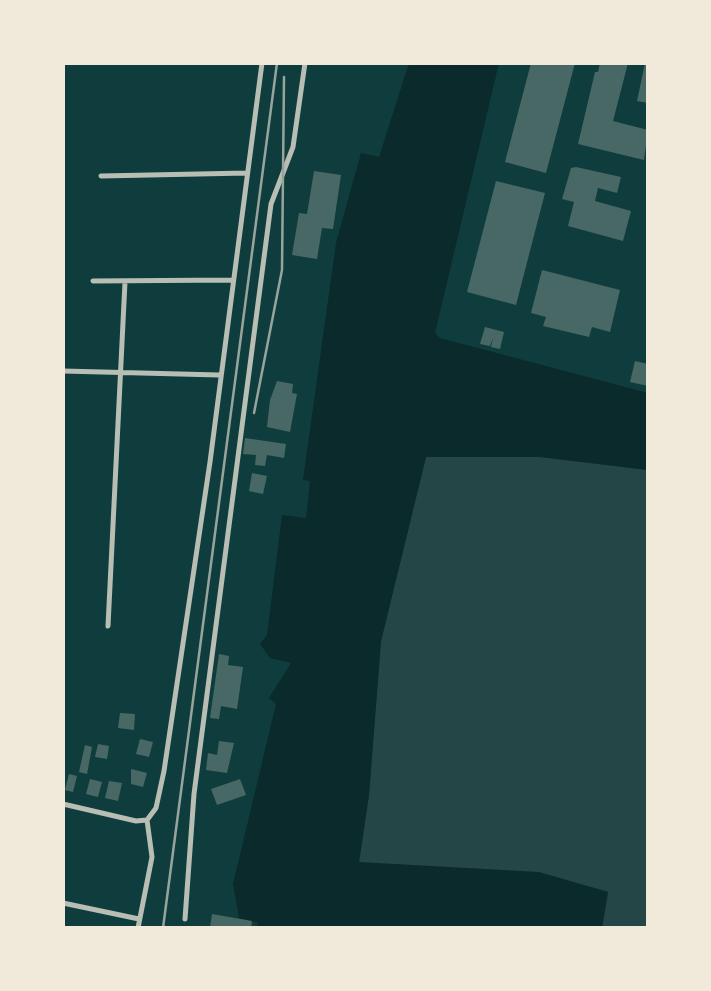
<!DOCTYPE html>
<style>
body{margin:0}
#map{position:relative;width:711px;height:991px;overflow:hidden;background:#0f3d3e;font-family:Manrope,sans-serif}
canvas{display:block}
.frame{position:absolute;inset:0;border:65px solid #f1e9da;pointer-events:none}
</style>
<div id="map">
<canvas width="711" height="991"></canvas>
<div class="frame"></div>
</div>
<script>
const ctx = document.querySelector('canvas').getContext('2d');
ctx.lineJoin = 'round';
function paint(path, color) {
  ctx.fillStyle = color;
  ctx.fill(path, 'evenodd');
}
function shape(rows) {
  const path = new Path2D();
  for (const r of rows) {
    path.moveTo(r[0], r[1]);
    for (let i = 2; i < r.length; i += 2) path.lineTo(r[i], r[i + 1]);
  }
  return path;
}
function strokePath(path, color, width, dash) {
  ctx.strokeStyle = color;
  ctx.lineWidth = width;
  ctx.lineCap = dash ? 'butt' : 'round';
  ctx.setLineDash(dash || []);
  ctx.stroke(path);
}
paint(shape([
 [426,457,540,457,648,470,648,928,602,928,608,892,539,873,359,863,369,795,381,641]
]), '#244646');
paint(shape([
 [409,63,499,63,435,333,440,338,648,393,648,470,540,457,426,457,381,641,369,795,359,862,539,872,608,892,602,928,257,928,258,923,239,918,233,884,276,704,269,698,291,663,270,658,260,644,267,635,282,515,306,518,310,481,303,480,336,243,361,153,379,157]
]), '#0a2a2b');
paint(shape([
 [531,63,575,63,546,173,505,162],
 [600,63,628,63,613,121,648,130,644,160,578,144,595,72,598,72],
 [645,63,648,63,648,103,637,101],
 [576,167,621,177,617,193,598,188,595,201,631,211,623,241,568,226,574,202,562,199,571,168],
 [314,171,341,175,333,229,322,228,317,259,292,255,299,213,307,214],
 [496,181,545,193,516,305,467,292],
 [542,270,620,290,610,332,592,327,589,337,543,326,546,317,531,313],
 [485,327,504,332,500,349,491,347,493,338,490,346,480,344],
 [635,361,648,364,648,386,630,382],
 [277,381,293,384,292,393,297,394,290,432,267,427,270,400],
 [245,438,286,444,284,458,267,455,265,466,255,465,256,455,243,454],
 [252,473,267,476,263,494,249,491],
 [219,654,229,656,228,665,243,667,237,709,221,706,219,719,210,718],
 [120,713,135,714,134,730,118,728],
 [140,739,153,742,149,757,136,754],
 [219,741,234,743,227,773,206,770,208,753,217,755],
 [98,744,109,746,107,759,95,757],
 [85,745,92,747,87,774,79,772],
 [131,769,147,773,143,787,131,784],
 [69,774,77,776,73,792,65,790],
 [90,779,102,782,98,797,86,794],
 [240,779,246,795,217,805,211,789],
 [109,781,122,783,118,801,105,798],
 [212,914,252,921,251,928,210,928]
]), '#486865');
strokePath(shape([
 [101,176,247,173],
 [93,281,232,280],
 [63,371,219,375],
 [108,626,125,282],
 [63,804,136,821,147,820],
 [63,903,139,919],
 [185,919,194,794,271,204,293,147,305,63],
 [138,928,152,857,147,820,156,808,164,771,210,462,262,63]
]), '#b8beb3', 5);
strokePath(shape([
 [254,413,282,270,284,77],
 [163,928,277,63]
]), '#97a49c', 2.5);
</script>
